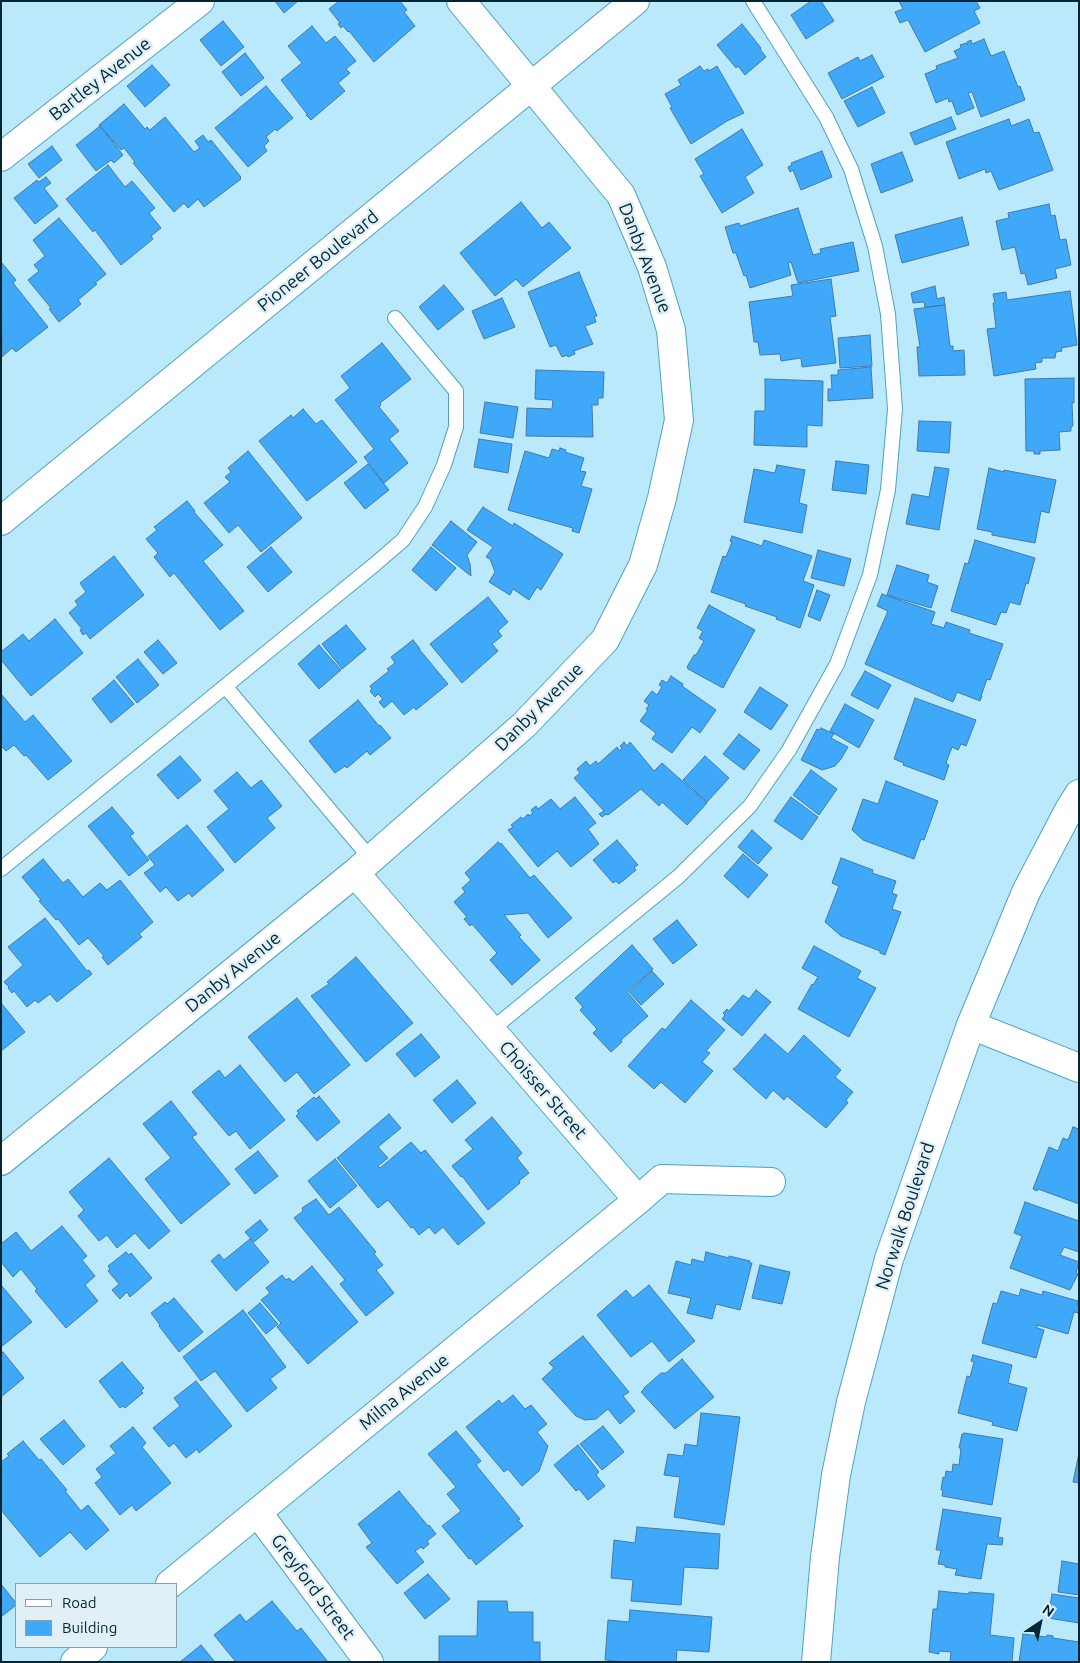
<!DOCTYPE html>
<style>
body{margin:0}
#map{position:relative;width:1080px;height:1663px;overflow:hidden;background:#bae9fc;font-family:Ubuntu,sans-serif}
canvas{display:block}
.frame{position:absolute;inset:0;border:2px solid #022632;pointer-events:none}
.legend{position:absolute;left:15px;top:1583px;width:162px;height:65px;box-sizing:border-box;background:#e1f0f7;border:1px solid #889fa8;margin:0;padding:6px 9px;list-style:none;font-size:15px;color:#022632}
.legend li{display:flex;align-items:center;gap:10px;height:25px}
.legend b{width:25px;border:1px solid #889fa8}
.north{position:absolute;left:1015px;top:1598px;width:50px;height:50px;-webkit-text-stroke:4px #e1f0f7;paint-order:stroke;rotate:34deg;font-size:14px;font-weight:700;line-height:20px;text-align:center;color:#022632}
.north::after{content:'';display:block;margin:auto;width:18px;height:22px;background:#022632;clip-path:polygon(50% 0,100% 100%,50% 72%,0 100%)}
</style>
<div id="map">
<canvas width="1080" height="1663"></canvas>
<div class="frame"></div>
<ul class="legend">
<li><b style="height:6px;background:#fff"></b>Road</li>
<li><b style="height:14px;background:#3fa8f8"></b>Building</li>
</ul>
<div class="north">N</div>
</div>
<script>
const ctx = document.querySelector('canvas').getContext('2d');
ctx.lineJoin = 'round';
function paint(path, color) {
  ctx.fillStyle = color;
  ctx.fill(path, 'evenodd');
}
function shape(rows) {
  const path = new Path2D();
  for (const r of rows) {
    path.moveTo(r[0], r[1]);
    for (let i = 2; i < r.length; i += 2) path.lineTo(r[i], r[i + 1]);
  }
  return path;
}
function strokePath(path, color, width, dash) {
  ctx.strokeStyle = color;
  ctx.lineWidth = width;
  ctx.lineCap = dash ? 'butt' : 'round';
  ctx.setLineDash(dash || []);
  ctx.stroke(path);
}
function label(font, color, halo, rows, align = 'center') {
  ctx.font = font + ' Ubuntu,sans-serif';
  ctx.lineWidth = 5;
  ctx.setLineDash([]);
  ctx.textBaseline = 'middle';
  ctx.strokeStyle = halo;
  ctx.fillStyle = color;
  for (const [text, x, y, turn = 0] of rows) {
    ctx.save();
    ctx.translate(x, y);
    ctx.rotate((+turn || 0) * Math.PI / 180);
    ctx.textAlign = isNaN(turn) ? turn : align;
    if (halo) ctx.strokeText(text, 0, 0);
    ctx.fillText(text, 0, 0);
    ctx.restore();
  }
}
const building = shape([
 [275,1,298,1,284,13,275,1],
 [339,1,400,1,407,10,404,12,415,26,374,62,349,31,348,32,343,26,341,28,338,24,340,23,329,9,339,1],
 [811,1,821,1,834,21,806,39,791,15,811,1],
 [899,1,976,1,980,8,974,11,980,23,925,52,908,20,900,23,895,12,903,9,899,1],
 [223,21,244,47,221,66,200,40,223,21],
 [742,24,761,48,760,49,766,57,745,75,738,66,736,68,717,45,742,24],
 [312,26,326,43,335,36,356,61,346,69,350,73,338,83,345,91,311,120,306,115,307,114,281,80,302,63,288,46,312,26],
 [984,39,991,56,1004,51,1018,87,1020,86,1025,100,981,117,972,92,968,93,974,108,957,115,952,101,949,102,948,98,936,103,925,74,937,69,936,66,958,58,954,51,961,48,960,45,966,43,967,45,968,44,967,42,971,40,972,44,984,39],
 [245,53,264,78,241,96,222,72,245,53],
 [872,55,884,77,842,99,828,73,858,57,860,61,872,55],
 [152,65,170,85,145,107,127,86,152,65],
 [700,66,704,71,708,69,709,71,717,66,744,113,727,121,691,144,670,108,672,107,665,94,681,85,678,80,700,66],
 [266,86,293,118,277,131,275,129,266,137,269,141,264,146,267,151,248,167,215,128,266,86],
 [872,87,885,113,858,127,844,101,872,87],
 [124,104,145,129,147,127,150,130,165,117,194,152,200,148,195,141,203,135,208,142,211,140,241,177,240,178,241,179,204,207,198,199,188,208,184,203,174,212,133,163,135,162,124,148,121,150,99,125,124,104],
 [951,117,956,129,915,145,910,133,951,117],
 [1009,119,1011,126,1029,119,1034,133,1039,132,1053,170,999,190,991,171,986,173,985,169,959,179,946,142,1009,119],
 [100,126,123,155,114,163,111,160,96,171,76,145,100,126],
 [742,129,763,165,745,177,754,193,722,213,700,176,704,174,695,159,742,129],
 [52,146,62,160,39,178,28,164,52,146],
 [822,151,832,177,801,190,793,170,790,172,788,167,792,165,791,163,822,151],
 [902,152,913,181,881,193,871,164,902,152],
 [108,165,125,187,132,181,155,208,149,213,161,228,151,236,153,239,121,265,95,230,93,232,66,199,108,165],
 [46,177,51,183,44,188,58,206,35,224,14,198,37,180,39,182,46,177],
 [521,202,542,228,549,222,571,248,523,287,516,279,495,296,460,253,521,202],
 [1049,204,1051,216,1055,215,1060,240,1066,239,1071,265,1055,269,1057,278,1028,285,1025,273,1021,274,1015,247,1002,250,996,221,1009,218,1008,213,1049,204],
 [798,208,813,255,821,253,820,249,853,242,859,271,798,283,791,262,788,263,791,275,750,288,746,275,744,276,736,253,733,253,725,227,739,223,740,226,798,208],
 [962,217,969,245,902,263,895,235,962,217],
 [59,218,106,274,95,283,97,284,78,300,81,304,59,322,49,309,51,308,28,280,39,271,34,265,45,256,33,240,59,218],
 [1,262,16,280,13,283,48,327,16,352,12,348,2,357,1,262],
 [579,272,597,316,594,316,596,322,585,326,593,344,574,351,575,354,568,357,567,355,562,357,556,345,550,347,528,292,579,272],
 [831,279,836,316,830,317,836,363,802,367,801,358,781,361,780,354,760,355,758,342,754,342,749,302,793,296,791,285,831,279],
 [444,285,464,309,438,330,419,307,444,285],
 [935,286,937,299,944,297,945,305,925,307,924,302,913,303,911,293,935,286],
 [1070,291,1077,345,1061,348,1062,351,1056,352,1055,358,1042,358,1042,362,1035,363,1036,369,994,376,987,329,996,328,993,303,995,303,993,294,1006,292,1007,300,1070,291],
 [502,298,515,327,484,339,472,311,502,298],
 [945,305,950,346,953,346,953,351,964,350,965,375,919,376,917,347,920,347,914,309,945,305],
 [870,335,872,366,840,368,838,338,870,335],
 [382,343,411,379,380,403,381,405,379,407,399,431,389,439,408,463,384,483,364,457,374,449,335,400,350,388,341,376,382,343],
 [871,367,873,398,828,401,828,389,832,389,831,375,838,375,838,370,871,367],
 [536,370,604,372,603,398,598,398,598,405,592,405,593,437,526,436,527,408,552,409,553,400,535,399,536,370],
 [1074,378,1074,403,1072,403,1073,426,1071,426,1071,431,1059,432,1060,450,1040,451,1040,454,1034,454,1034,451,1026,451,1025,379,1074,378],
 [765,379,823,381,822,426,807,425,807,447,754,445,755,411,765,411,765,379],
 [485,402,518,407,513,438,480,433,485,402],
 [303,409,316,424,322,420,357,462,307,501,259,441,291,415,293,418,303,409],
 [919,421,951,422,949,453,917,451,919,421],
 [479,439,512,444,508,473,474,467,479,439],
 [560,448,566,450,565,452,584,458,580,471,586,472,581,486,592,489,579,533,572,531,573,528,508,510,525,451,549,458,552,449,559,451,560,448],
 [248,451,302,518,261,552,238,525,229,533,204,503,230,482,225,477,231,472,228,468,248,451],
 [836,461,869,465,866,494,832,490,836,461],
 [368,464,389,490,365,509,344,483,368,464],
 [777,465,805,470,799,503,807,505,802,533,744,522,754,469,775,473,777,465],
 [935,467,949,469,939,530,906,524,912,494,929,497,935,467],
 [989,468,1004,472,1004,470,1056,480,1049,513,1041,511,1035,543,992,535,992,532,977,529,989,468],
 [187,501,195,511,194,512,223,545,203,561,244,611,220,630,174,573,170,577,154,557,158,553,146,539,157,530,154,527,187,501],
 [483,507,513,526,514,523,563,554,541,590,537,587,529,600,513,589,510,595,489,582,495,572,490,559,486,557,493,547,467,530,483,507],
 [451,521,477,542,467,555,470,564,471,576,432,545,451,521],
 [732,536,762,546,764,540,812,556,803,581,814,585,800,628,776,619,777,617,745,606,746,604,711,592,723,556,726,557,732,542,730,541,732,536],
 [975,540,1035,558,1028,584,1026,583,1020,605,1010,602,1006,613,1001,612,996,625,951,611,965,563,968,564,975,540],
 [271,547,292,572,268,592,247,567,271,547],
 [431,547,456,568,436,591,412,570,431,547],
 [818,550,851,559,844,586,811,578,818,550],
 [114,556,144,595,90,639,86,633,83,635,80,630,82,629,69,613,78,605,75,601,86,592,80,583,114,556],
 [897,565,929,575,927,582,938,586,931,608,887,595,897,565],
 [817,590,830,595,820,621,808,616,817,590],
 [882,594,935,612,931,624,944,628,946,622,970,630,969,633,1003,644,990,680,987,679,981,696,982,696,980,701,957,692,953,702,865,664,888,611,877,606,882,594],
 [488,597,508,622,498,631,502,636,492,644,498,651,462,683,430,644,488,597],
 [709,605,755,630,723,688,688,669,687,667,694,655,696,655,704,641,699,638,703,631,697,628,709,605],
 [55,619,83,653,31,696,1,660,1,652,23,634,29,641,55,619],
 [346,625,366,649,342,669,322,644,346,625],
 [158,640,177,663,163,674,144,652,158,640],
 [413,640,420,649,419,649,448,684,416,710,414,707,404,715,392,701,384,708,379,702,383,699,378,694,375,697,370,691,372,689,370,686,389,671,387,669,395,663,391,657,413,640],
 [319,645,341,670,319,689,298,664,319,645],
 [138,659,159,685,137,703,116,677,138,659],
 [865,671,891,685,878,709,851,695,865,671],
 [671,676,683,684,682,686,716,710,700,733,692,727,672,753,652,739,656,733,640,721,648,710,646,709,649,705,644,701,652,691,657,695,662,687,659,685,662,680,667,683,671,676],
 [114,680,134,704,111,723,92,699,114,680],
 [760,687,788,705,771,730,744,712,760,687],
 [1,694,25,722,33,715,72,761,48,780,26,755,24,756,14,745,6,751,1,746,1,694],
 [915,698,976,720,966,746,961,744,958,750,952,747,946,763,949,765,944,780,903,765,904,763,894,759,915,698],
 [358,700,379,726,380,725,391,738,370,755,367,751,347,768,345,766,335,773,309,741,358,700],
 [845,704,874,720,859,748,830,731,845,704],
 [821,728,834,734,831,738,848,747,841,759,835,766,822,770,801,760,817,729,820,730,821,728],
 [739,734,760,750,744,770,723,754,739,734],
 [624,742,627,746,630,742,654,771,662,763,707,803,687,825,662,802,659,806,641,789,608,815,606,814,602,817,599,814,604,811,574,778,580,773,577,769,586,761,590,766,596,761,598,764,617,747,620,751,622,748,620,746,624,742],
 [180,756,201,780,178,799,157,775,180,756],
 [705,756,729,778,707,802,683,780,705,756],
 [811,770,837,789,819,815,793,795,811,770],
 [237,772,251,788,261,780,282,806,267,818,275,828,235,863,207,827,229,809,214,791,237,772],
 [886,781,938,801,924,840,921,839,914,859,863,840,852,830,863,799,878,804,886,781],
 [575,797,596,823,588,829,599,844,571,867,557,851,538,867,508,830,513,827,511,825,521,817,523,819,528,814,529,816,533,813,531,810,536,806,538,809,551,799,560,809,575,797],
 [791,797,818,817,802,840,774,821,791,797],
 [112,807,134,833,130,836,149,860,129,876,88,826,112,807],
 [187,825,224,870,192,897,189,893,178,901,166,887,160,892,144,873,155,865,148,856,187,825],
 [752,830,772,848,758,864,738,847,752,830],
 [617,840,638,865,634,867,636,870,619,884,616,881,613,883,593,860,617,840],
 [498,842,500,844,501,843,530,878,534,875,572,918,548,938,528,913,504,915,521,935,519,937,540,960,512,985,490,960,497,953,472,924,470,926,464,919,467,917,454,902,465,892,462,888,471,880,465,873,498,842],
 [743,854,768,875,748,898,724,876,743,854],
 [841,858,873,870,872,873,896,881,892,893,897,895,892,909,901,912,885,955,880,953,880,951,841,936,825,922,839,886,832,883,841,858],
 [43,859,63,883,68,879,83,897,100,883,107,890,120,880,153,922,139,934,142,937,108,965,102,957,104,956,88,938,79,945,58,919,56,920,39,901,41,900,22,877,43,859],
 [45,918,87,971,89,970,92,974,57,1002,50,994,38,1003,35,1000,27,1007,14,991,12,993,8,988,9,987,4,982,23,965,8,947,45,918],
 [677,920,697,945,673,964,653,939,677,920],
 [632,945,653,969,627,992,648,1016,621,1040,622,1042,611,1052,593,1033,597,1029,580,1010,583,1007,575,998,632,945],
 [814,946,861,971,857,978,876,988,849,1037,798,1009,812,984,813,985,818,977,802,968,814,946],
 [356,957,413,1023,366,1062,311,996,329,984,327,982,356,957],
 [652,971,664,984,641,1005,629,992,652,971],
 [756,990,771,1002,742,1036,722,1019,725,1015,723,1013,727,1009,729,1011,743,995,749,999,756,990],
 [297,998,350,1065,314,1094,297,1072,285,1082,248,1037,297,998],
 [691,1000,725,1030,706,1051,710,1053,702,1062,713,1071,685,1103,661,1082,654,1089,628,1066,662,1028,665,1030,691,1000],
 [1,1003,25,1032,1,1051,1,1003],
 [421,1034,440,1057,415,1077,396,1054,421,1034],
 [765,1034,788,1054,804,1035,841,1070,835,1077,853,1092,846,1100,848,1103,826,1128,787,1096,784,1100,773,1090,766,1099,733,1069,736,1067,765,1034],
 [240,1065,285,1120,250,1149,236,1131,229,1136,192,1092,219,1070,225,1078,240,1065],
 [457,1080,476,1103,452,1123,433,1100,457,1080],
 [319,1096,340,1122,317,1141,296,1116,299,1113,297,1111,314,1097,316,1099,319,1096],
 [171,1101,197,1134,192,1137,230,1184,181,1224,145,1179,171,1158,143,1124,171,1101],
 [389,1114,401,1128,378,1147,388,1158,378,1166,380,1168,411,1142,421,1153,425,1150,485,1223,458,1245,443,1227,435,1234,429,1227,419,1235,413,1227,411,1228,388,1200,378,1208,337,1158,389,1114],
 [492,1117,522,1153,517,1158,529,1173,519,1181,520,1183,488,1210,462,1176,461,1177,452,1166,473,1149,465,1140,492,1117],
 [1073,1127,1079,1129,1079,1204,1038,1189,1037,1191,1033,1189,1049,1147,1058,1151,1063,1138,1068,1140,1073,1127],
 [258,1151,278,1176,255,1194,235,1169,258,1151],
 [109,1158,170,1231,149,1249,135,1233,117,1248,107,1235,99,1241,78,1216,84,1210,69,1192,109,1158],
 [335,1159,357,1186,330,1208,308,1181,335,1159],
 [316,1199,329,1215,339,1207,376,1252,374,1254,383,1265,376,1270,394,1293,366,1316,340,1284,345,1280,294,1218,303,1211,302,1208,316,1199],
 [1025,1202,1079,1221,1079,1252,1064,1247,1060,1255,1079,1262,1076,1273,1078,1274,1070,1290,1010,1268,1022,1236,1014,1233,1025,1202],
 [260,1220,268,1230,254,1242,245,1232,260,1220],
 [62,1226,87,1256,82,1260,95,1276,85,1285,98,1301,66,1328,35,1291,37,1289,21,1269,13,1277,1,1262,1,1244,16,1232,31,1251,62,1226],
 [250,1239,269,1262,236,1291,211,1261,219,1254,224,1260,250,1239],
 [126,1252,129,1255,131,1253,152,1278,130,1297,127,1292,120,1299,112,1290,119,1284,108,1271,110,1269,108,1266,126,1252],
 [706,1252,729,1258,729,1256,750,1261,749,1263,752,1263,740,1310,716,1304,712,1319,687,1313,691,1298,668,1293,676,1261,691,1265,692,1259,704,1262,706,1252],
 [760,1265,790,1272,782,1304,752,1298,760,1265],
 [312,1266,358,1322,308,1364,277,1327,281,1323,261,1300,270,1293,266,1288,282,1275,286,1280,289,1278,293,1282,312,1266],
 [1,1285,32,1322,1,1347,1,1285],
 [649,1285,695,1341,669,1362,652,1341,631,1357,597,1315,626,1290,633,1298,649,1285],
 [1021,1289,1042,1295,1043,1291,1078,1301,1077,1305,1079,1305,1079,1313,1074,1312,1068,1334,1037,1325,1037,1328,1044,1330,1036,1358,982,1343,993,1303,997,1304,1001,1291,1019,1296,1021,1289],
 [174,1298,203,1332,179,1352,159,1326,160,1325,151,1313,165,1302,167,1304,174,1298],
 [260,1303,278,1324,266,1334,248,1313,260,1303],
 [243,1310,286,1367,270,1379,277,1388,247,1412,215,1371,201,1381,183,1357,243,1310],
 [583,1336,629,1392,623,1396,635,1411,620,1424,608,1409,596,1419,585,1420,576,1416,542,1379,554,1368,549,1363,583,1336],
 [3,1352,24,1378,1,1397,1,1354,3,1352],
 [973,1355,1012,1365,1008,1383,1027,1388,1017,1431,992,1425,993,1422,958,1413,967,1376,970,1377,974,1362,971,1361,973,1355],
 [682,1359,714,1397,675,1429,641,1392,644,1389,644,1388,661,1373,666,1373,682,1359],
 [122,1362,144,1388,141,1391,143,1393,125,1408,123,1406,120,1408,99,1381,122,1362],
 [196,1381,232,1426,199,1453,197,1449,186,1458,174,1443,169,1447,153,1428,180,1406,174,1398,196,1381],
 [513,1395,525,1409,531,1405,547,1424,537,1432,548,1446,539,1471,522,1486,508,1469,504,1472,466,1427,499,1400,502,1404,513,1395],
 [701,1413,740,1417,724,1525,674,1517,680,1477,664,1475,668,1454,683,1456,685,1444,697,1446,701,1413],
 [64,1420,85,1446,63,1465,40,1439,64,1420],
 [603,1426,624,1452,602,1470,580,1444,603,1426],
 [133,1427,146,1443,142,1447,171,1483,136,1511,132,1505,120,1515,95,1483,102,1477,96,1469,116,1453,110,1446,133,1427],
 [456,1431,481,1461,476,1465,520,1519,518,1520,523,1526,476,1565,471,1558,469,1559,442,1526,461,1511,447,1494,456,1487,428,1454,456,1431],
 [964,1433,1003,1439,992,1505,942,1496,943,1490,941,1490,943,1477,945,1478,946,1471,952,1472,953,1464,959,1465,961,1448,959,1448,962,1434,964,1434,964,1433],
 [23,1441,39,1460,41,1459,67,1490,65,1491,81,1511,88,1505,109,1530,86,1550,70,1532,40,1557,1,1510,1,1462,9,1456,7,1454,23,1441],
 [578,1445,599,1472,596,1475,605,1486,588,1500,579,1489,576,1491,554,1465,578,1445],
 [1079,1453,1079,1483,1073,1482,1079,1453],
 [399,1491,428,1526,429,1525,436,1534,427,1541,429,1544,423,1549,421,1547,415,1551,424,1562,397,1584,366,1547,372,1543,358,1524,399,1491],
 [943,1509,1001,1518,998,1537,1003,1538,1002,1545,987,1544,981,1579,955,1575,957,1569,945,1567,945,1565,938,1564,941,1550,936,1550,943,1509],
 [637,1527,720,1534,718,1569,684,1567,681,1605,631,1601,633,1580,611,1578,614,1540,635,1543,637,1527],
 [1062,1561,1079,1564,1079,1595,1058,1592,1062,1561],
 [428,1574,450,1599,425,1619,404,1593,428,1574],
 [1,1584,16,1603,16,1605,1,1617,1,1584],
 [939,1591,969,1594,969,1592,994,1594,990,1635,1014,1638,1012,1662,950,1662,951,1652,939,1651,939,1654,929,1652,933,1609,937,1609,939,1591],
 [1052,1594,1079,1598,1079,1623,1048,1618,1052,1594],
 [272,1601,297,1631,301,1628,328,1662,236,1662,214,1635,240,1614,246,1622,272,1601],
 [478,1601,507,1601,508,1612,533,1612,533,1642,540,1642,540,1662,439,1662,439,1636,477,1636,478,1601],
 [630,1610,712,1617,709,1652,677,1650,676,1662,625,1662,605,1660,608,1620,629,1622,630,1610],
 [1023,1634,1046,1637,1047,1635,1053,1636,1053,1638,1079,1642,1079,1662,1019,1662,1023,1634],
 [201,1645,215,1662,180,1662,201,1645]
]);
paint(building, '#3fa8f8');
strokePath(building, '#437aa7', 1);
const service = shape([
 [225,686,371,859],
 [1,869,374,565,403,540,425,507,444,465,456,427,456,391,395,318],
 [491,1030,678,877,750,806,789,750,837,664,870,575,888,490,895,409,888,314,875,246,851,169,826,117,753,1]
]);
const minor = shape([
 [1,157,200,1],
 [355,873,638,1200,662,1179,771,1182],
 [971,1025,1079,1068],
 [1,1161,355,873,524,725,605,640,643,565,662,498,679,420,671,330,652,267,621,195,461,1],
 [258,1513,369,1662],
 [170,1584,638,1200],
 [75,1662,93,1647]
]);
const secondary = shape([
 [1,521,635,1],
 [816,1662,825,1557,836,1475,851,1402,889,1259,971,1025,1026,892,1069,810,1079,794]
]);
strokePath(service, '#50a2c1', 16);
strokePath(minor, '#50a2c1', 30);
strokePath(secondary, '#50a2c1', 30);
strokePath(service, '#fff', 14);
strokePath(minor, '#fff', 28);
strokePath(secondary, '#fff', 28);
label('18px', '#022632', '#e1f0f7', [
 ["Bartley Avenue",100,79,-38],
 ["Danby Avenue",645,258,69],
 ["Pioneer Boulevard",318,261,-39],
 ["Danby Avenue",539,707,-45],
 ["Danby Avenue",233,972,-39],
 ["Choisser Street",543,1090,49],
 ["Norwalk Boulevard",905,1216,-72],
 ["Milna Avenue",404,1392,-39],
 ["Greyford Street",313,1587,53]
]);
</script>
